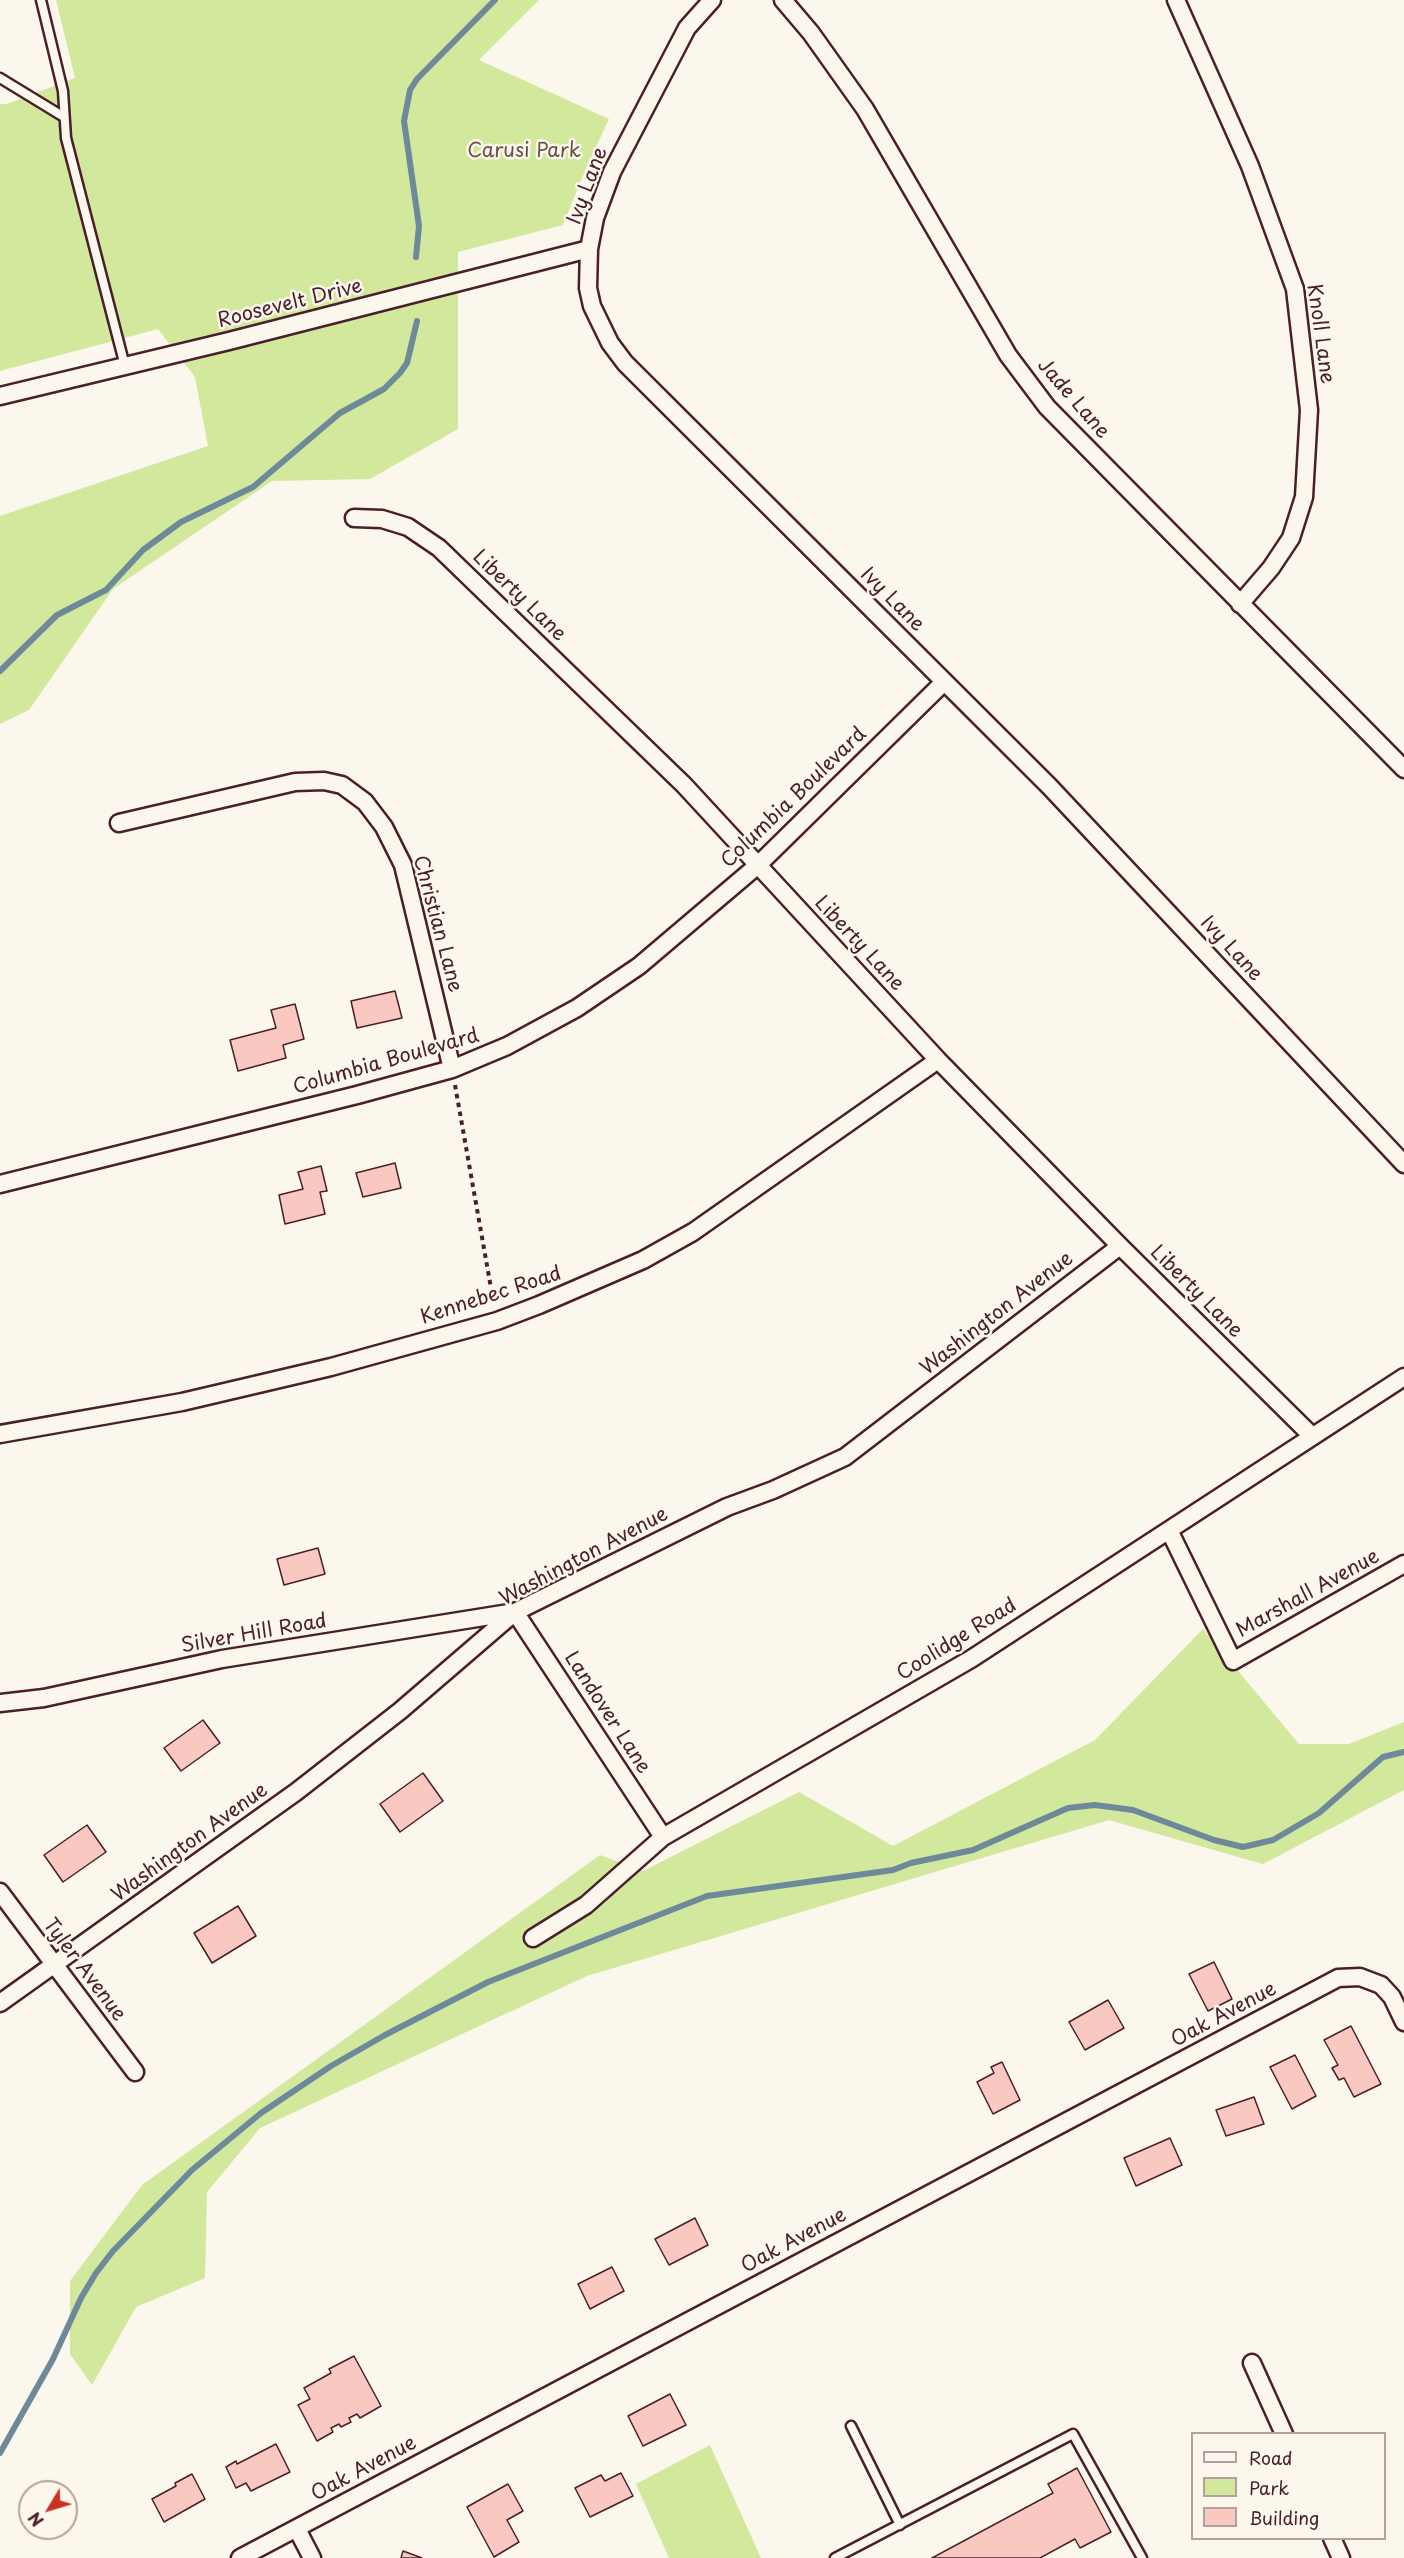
<!DOCTYPE html>
<style>
body{margin:0}
#map{position:relative;width:1404px;height:2558px;overflow:hidden;background:#fbf7ec;font-family:"Playpen Sans",sans-serif}
canvas{display:block}
.legend{position:absolute;left:1191px;top:2432px;width:195px;height:108px;box-sizing:border-box;background:#fbf7ec;border:2px solid #b4a19f;margin:0;padding:8px 10px;list-style:none;font-size:18px;color:#4a1f2b}
.legend li{display:flex;align-items:center;gap:12px;height:30px}
.legend b{width:30px;border:2px solid #b4a19f}
.north{position:absolute;left:18px;top:2480px;width:60px;height:60px;box-sizing:border-box;background:#fbf7ec;border:2px solid #b4a19f;border-radius:50%;rotate:232deg;font-size:16px;font-weight:700;line-height:24px;text-align:center;color:#4a1f2b}
.north::after{content:'';display:block;margin:auto;width:21px;height:27px;background:#c8321e;clip-path:polygon(50% 0,100% 100%,50% 72%,0 100%)}
</style>
<div id="map">
<canvas width="1404" height="2558"></canvas>
<ul class="legend">
<li><b style="height:8px;background:#fbf7ec"></b>Road</li>
<li><b style="height:16px;background:#d1e89d"></b>Park</li>
<li><b style="height:16px;background:#f9c8c1"></b>Building</li>
</ul>
<div class="north">N</div>
</div>
<script>
const ctx = document.querySelector('canvas').getContext('2d');
ctx.lineJoin = 'round';
function paint(path, color) {
  ctx.fillStyle = color;
  ctx.fill(path, 'evenodd');
}
function shape(rows) {
  const path = new Path2D();
  for (const r of rows) {
    path.moveTo(r[0], r[1]);
    for (let i = 2; i < r.length; i += 2) path.lineTo(r[i], r[i + 1]);
  }
  return path;
}
function strokePath(path, color, width, dash) {
  ctx.strokeStyle = color;
  ctx.lineWidth = width;
  ctx.lineCap = dash ? 'butt' : 'round';
  ctx.setLineDash(dash || []);
  ctx.stroke(path);
}
function label(font, color, halo, rows, align = 'center') {
  ctx.font = font + ' "Playpen Sans",sans-serif';
  ctx.lineWidth = 5;
  ctx.setLineDash([]);
  ctx.textBaseline = 'middle';
  ctx.strokeStyle = halo;
  ctx.fillStyle = color;
  for (const [text, x, y, turn = 0] of rows) {
    ctx.save();
    ctx.translate(x, y);
    ctx.rotate((+turn || 0) * Math.PI / 180);
    ctx.textAlign = isNaN(turn) ? turn : align;
    if (halo) ctx.strokeText(text, 0, 0);
    ctx.fillText(text, 0, 0);
    ctx.restore();
  }
}
paint(shape([
 [56,0,539,0,479,60,609,119,584,173,563,225,458,252,458,429,370,479,272,481,113,589,29,710,0,724,0,516,208,446,195,377,158,329,0,371,0,104,7,104,75,78],
 [1203,1629,1299,1744,1349,1744,1404,1722,1404,1790,1263,1864,1109,1820,587,1976,260,2128,207,2192,205,2278,136,2307,92,2385,70,2354,70,2281,142,2185,600,1855,643,1871,799,1792,893,1846,1095,1740],
 [710,2445,761,2558,669,2558,636,2484]
]), '#d1e89d');
strokePath(shape([
 [416,257,419,226,404,121,410,90,417,79,495,0],
 [0,671,57,615,106,590,143,550,181,522,253,487,340,413,384,389,400,373,407,363,417,321],
 [0,2453,53,2359,81,2298,96,2273,113,2251,192,2170,261,2113,331,2066,385,2035,488,1982,707,1896,893,1870,911,1863,973,1850,1068,1808,1095,1805,1133,1810,1214,1840,1243,1847,1273,1840,1319,1813,1383,1757,1404,1752]
]), '#6d899a', 6);
const building = shape([
 [395,991,402,1018,357,1028,351,1001,395,991],
 [295,1004,304,1039,283,1045,286,1058,238,1071,230,1040,276,1028,271,1010,295,1004],
 [395,1163,401,1188,363,1197,356,1173,395,1163],
 [321,1166,327,1191,320,1192,325,1214,285,1224,279,1195,303,1189,298,1172,321,1166],
 [318,1548,325,1574,284,1585,277,1559,318,1548],
 [203,1720,220,1743,181,1771,164,1748,203,1720],
 [423,1773,443,1801,400,1832,380,1804,423,1773],
 [87,1825,106,1852,63,1882,44,1855,87,1825],
 [238,1906,256,1936,212,1963,194,1933,238,1906],
 [1214,1962,1232,1999,1208,2011,1189,1974,1214,1962],
 [1108,2000,1124,2028,1085,2050,1069,2022,1108,2000],
 [1351,2026,1381,2084,1354,2097,1344,2078,1339,2080,1332,2068,1338,2065,1324,2040,1351,2026],
 [1295,2055,1316,2096,1292,2109,1270,2067,1295,2055],
 [1002,2062,1020,2100,993,2114,977,2082,994,2073,991,2067,1002,2062],
 [1254,2097,1264,2124,1226,2136,1216,2110,1254,2097],
 [1170,2138,1182,2165,1136,2186,1124,2158,1170,2138],
 [695,2218,708,2245,669,2265,655,2239,695,2218],
 [612,2267,624,2291,590,2309,578,2284,612,2267],
 [354,2356,381,2406,360,2418,357,2414,349,2418,351,2422,341,2427,339,2424,331,2428,333,2432,317,2441,298,2405,310,2399,304,2388,331,2373,329,2369,354,2356],
 [670,2394,686,2425,643,2446,628,2416,670,2394],
 [276,2444,290,2472,251,2491,246,2483,236,2488,226,2467,236,2461,237,2464,276,2444],
 [1077,2468,1111,2532,1080,2548,1075,2539,1040,2558,932,2558,1053,2493,1048,2484,1077,2468],
 [621,2473,633,2496,590,2517,575,2488,601,2475,605,2481,621,2473],
 [192,2474,205,2499,164,2522,152,2499,176,2486,175,2483,192,2474],
 [508,2484,523,2511,507,2520,519,2542,494,2557,467,2507,508,2484],
 [403,2551,422,2558,401,2558,403,2551]
]);
paint(building, '#f9c8c1');
strokePath(building, '#4a1f2b', 1.5);
const lane = shape([
 [41,0,63,91,66,138,125,366],
 [0,78,64,117],
 [851,2426,900,2525],
 [835,2558,1073,2434,1142,2558]
]);
const street = shape([
 [712,0,687,28,612,172,595,218,589,249,588,288,592,306,610,343,625,363,1049,786,1404,1164],
 [783,0,811,33,865,109,1008,355,1047,407,1404,769],
 [1176,0,1250,166,1295,289,1309,410,1304,497,1291,538,1271,568,1240,604],
 [0,396,229,341,589,249],
 [354,518,382,519,408,527,439,548,684,785,938,1060,1120,1246,1312,1436],
 [119,823,295,782,324,781,342,785,365,802,384,827,403,865,452,1069],
 [0,1184,357,1095,452,1069,507,1046,577,1008,639,966,758,865,944,682],
 [0,1434,182,1402,331,1367,497,1321,539,1305,643,1260,693,1232,938,1060],
 [1169,1530,1233,1661,1404,1564],
 [0,1703,44,1698,222,1659,515,1612,663,1837],
 [0,1892,135,2072],
 [533,1938,586,1905,663,1837,971,1659,1404,1377],
 [0,2003,296,1792,400,1711,515,1612,727,1507,773,1490,845,1457,1120,1246],
 [1252,2363,1284,2434],
 [297,2529,312,2558],
 [1332,2538,1341,2558],
 [240,2558,1338,1978,1360,1977,1381,1985,1392,1997,1404,2022]
]);
strokePath(lane, '#4a1f2b', 13);
strokePath(street, '#4a1f2b', 21);
strokePath(shape([
 [455,1085,494,1305]
]), '#4a1f2b', 4, [4.5, 4.5]);
strokePath(lane, '#fbf7ec', 8);
strokePath(street, '#fbf7ec', 16);
label('20px', '#6c5148', '#fbf7ec', [
 ["Carusi Park",524,151]
]);
label('20px', '#4a1f2b', '#fbf7ec', [
 ["Ivy Lane",588,186,-70],
 ["Roosevelt Drive",290,304,-14],
 ["Knoll Lane",1320,334,82],
 ["Jade Lane",1073,399,49],
 ["Liberty Lane",519,596,44],
 ["Ivy Lane",892,600,45],
 ["Columbia Boulevard",794,798,-44],
 ["Christian Lane",437,924,75],
 ["Liberty Lane",859,944,47],
 ["Ivy Lane",1231,949,47],
 ["Columbia Boulevard",386,1062,-16],
 ["Liberty Lane",1196,1292,45],
 ["Kennebec Road",491,1296,-18],
 ["Washington Avenue",997,1314,-38],
 ["Washington Avenue",584,1557,-28],
 ["Marshall Avenue",1308,1594,-29],
 ["Silver Hill Road",254,1634,-10],
 ["Coolidge Road",957,1640,-32],
 ["Landover Lane",607,1713,57],
 ["Washington Avenue",190,1843,-36],
 ["Tyler Avenue",84,1970,53],
 ["Oak Avenue",1224,2015,-28],
 ["Oak Avenue",794,2241,-28],
 ["Oak Avenue",364,2469,-28]
]);
</script>
